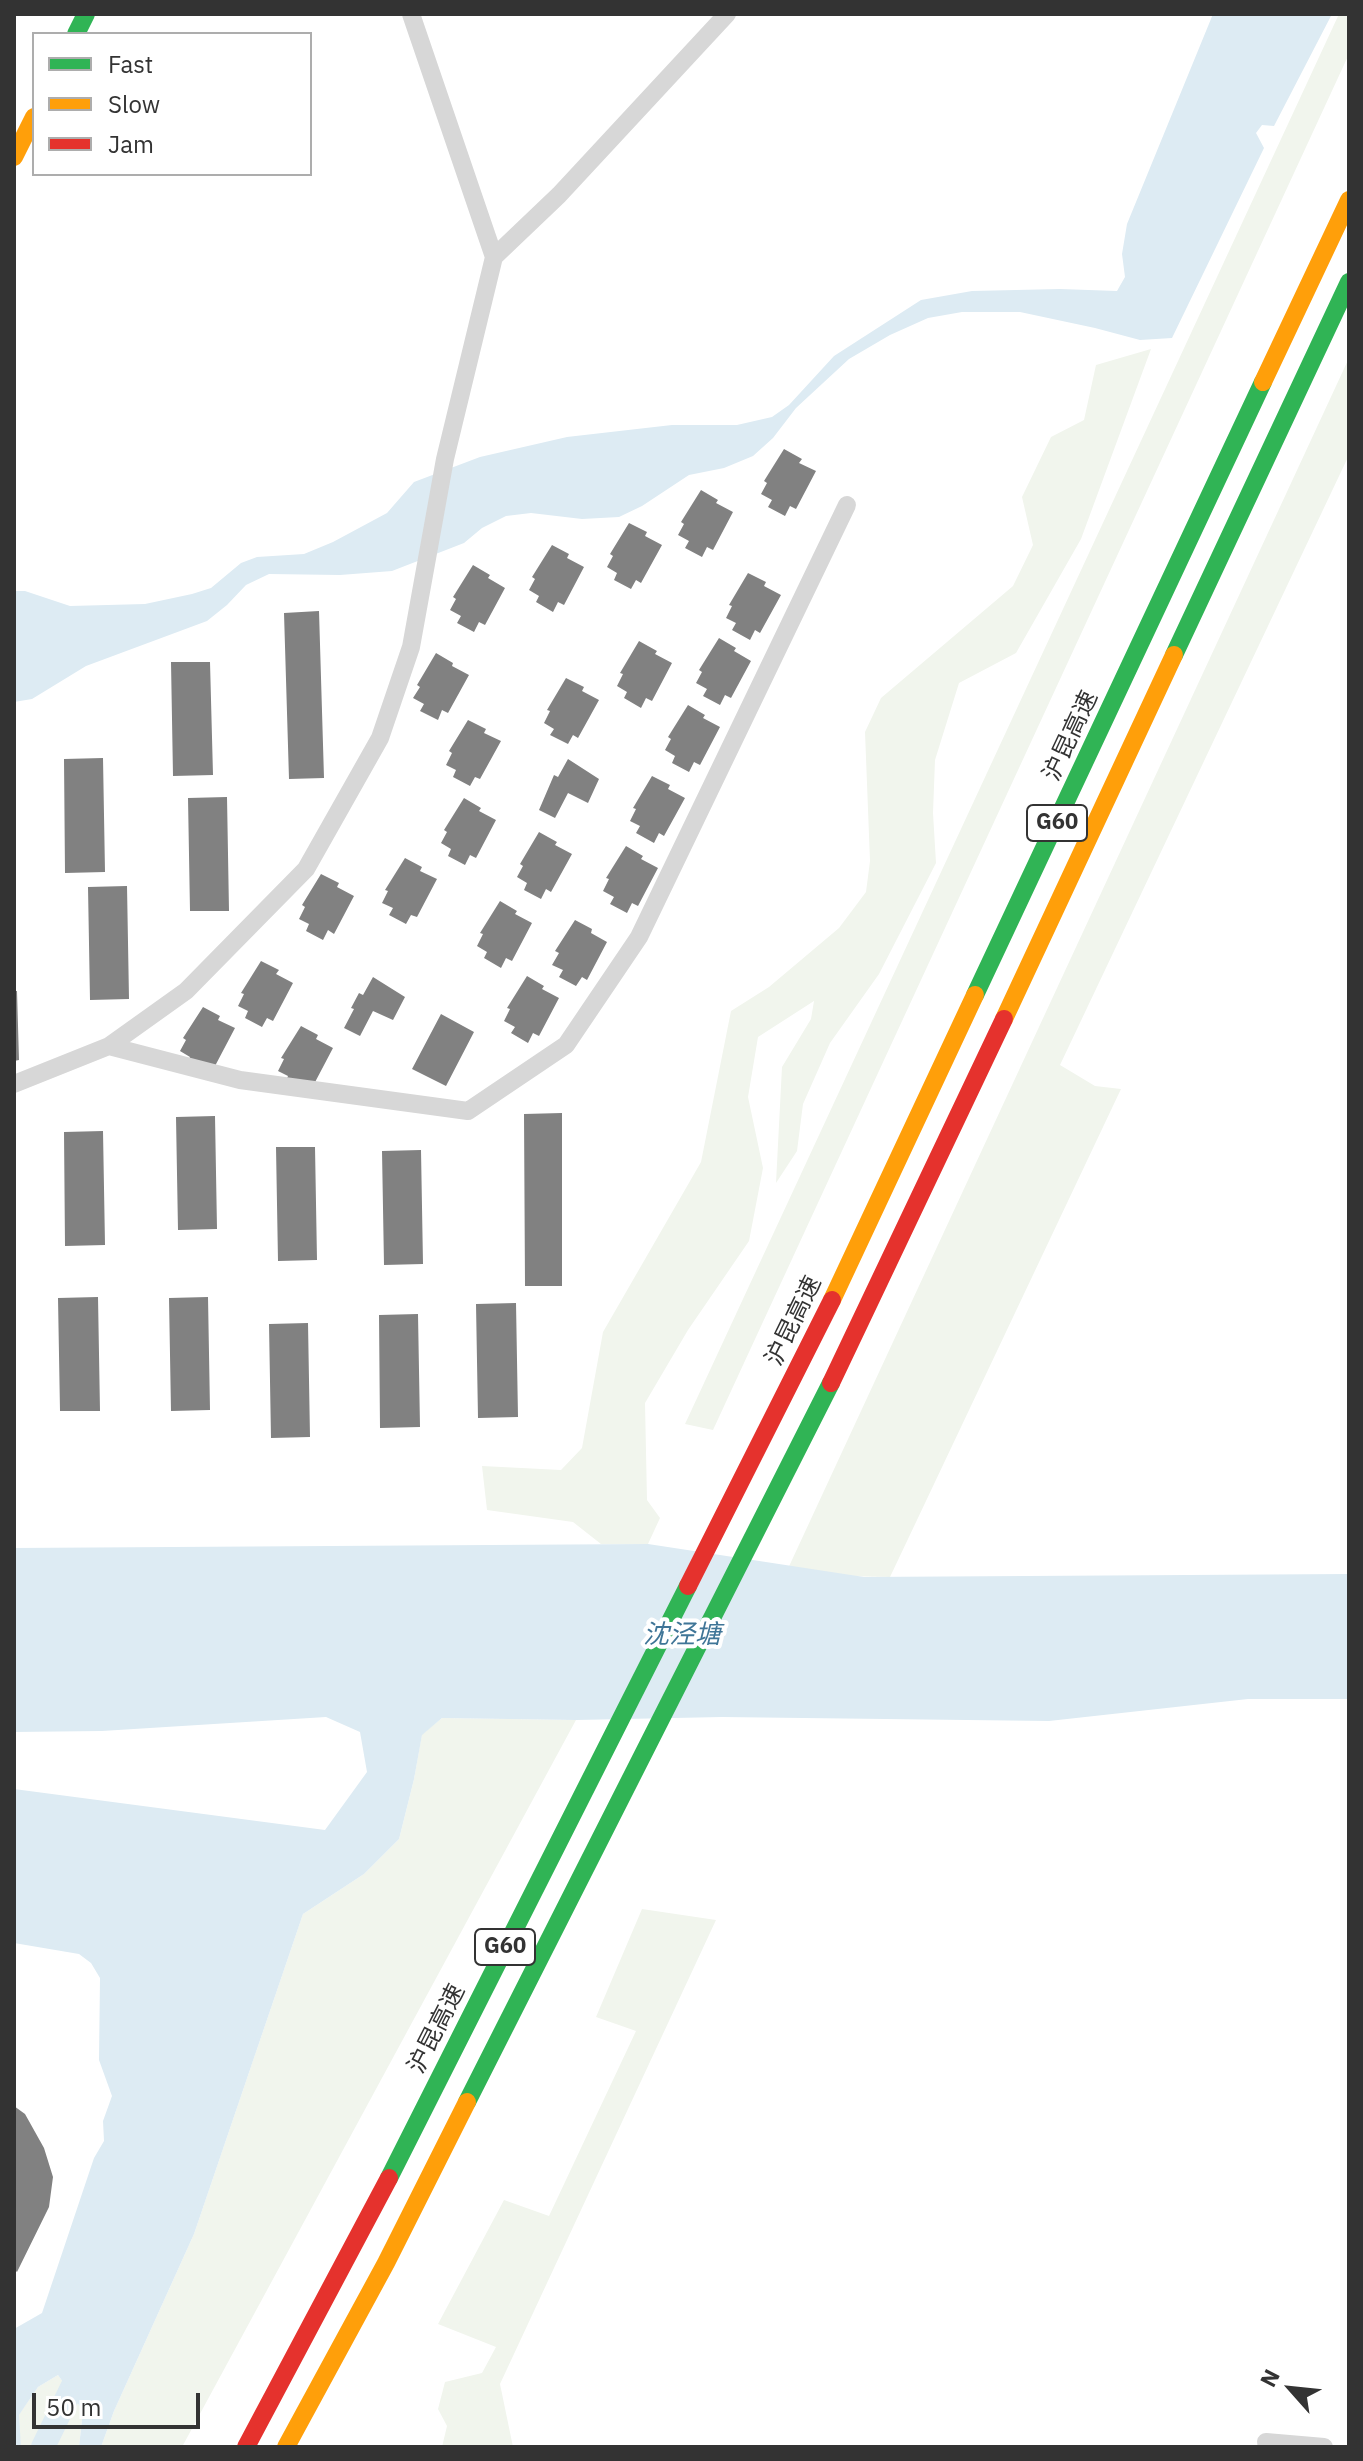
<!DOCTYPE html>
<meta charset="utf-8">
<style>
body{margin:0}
#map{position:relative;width:1363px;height:2461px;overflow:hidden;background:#fff;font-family:"IBM Plex Sans",sans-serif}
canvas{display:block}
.frame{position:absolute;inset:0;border:16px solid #333;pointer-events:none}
.legend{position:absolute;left:32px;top:32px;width:280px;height:144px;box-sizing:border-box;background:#fff;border:2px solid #adadad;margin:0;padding:10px 14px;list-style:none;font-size:24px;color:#333}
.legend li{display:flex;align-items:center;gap:16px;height:40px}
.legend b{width:40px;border:2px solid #adadad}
.north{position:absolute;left:1251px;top:2349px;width:80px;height:80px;-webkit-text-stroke:6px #fff;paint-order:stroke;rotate:297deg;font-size:22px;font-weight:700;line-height:32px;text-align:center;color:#333}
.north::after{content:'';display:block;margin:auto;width:28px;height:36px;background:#333;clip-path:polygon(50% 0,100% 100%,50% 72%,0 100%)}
.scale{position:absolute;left:32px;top:2393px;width:168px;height:36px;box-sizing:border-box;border:4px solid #333;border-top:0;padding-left:10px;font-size:24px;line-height:28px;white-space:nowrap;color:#333;-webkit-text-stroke:6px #fff;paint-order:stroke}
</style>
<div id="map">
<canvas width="1363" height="2461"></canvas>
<div class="frame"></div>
<ul class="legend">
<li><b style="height:10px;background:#30b455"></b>Fast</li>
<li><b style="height:10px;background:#ff9f0a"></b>Slow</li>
<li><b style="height:10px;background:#e5322d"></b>Jam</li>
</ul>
<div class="north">N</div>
<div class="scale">50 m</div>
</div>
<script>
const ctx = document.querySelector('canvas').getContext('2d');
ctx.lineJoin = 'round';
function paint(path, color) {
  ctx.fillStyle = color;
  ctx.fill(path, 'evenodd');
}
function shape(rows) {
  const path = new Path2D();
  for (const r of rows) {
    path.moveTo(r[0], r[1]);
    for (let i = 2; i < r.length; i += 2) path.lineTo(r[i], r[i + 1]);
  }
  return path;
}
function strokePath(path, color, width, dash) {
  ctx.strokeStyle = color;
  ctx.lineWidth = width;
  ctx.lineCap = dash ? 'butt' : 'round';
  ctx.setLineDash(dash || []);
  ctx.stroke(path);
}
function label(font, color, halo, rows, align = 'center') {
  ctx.font = font + ' "IBM Plex Sans","Noto Sans SC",sans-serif';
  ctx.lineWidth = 8;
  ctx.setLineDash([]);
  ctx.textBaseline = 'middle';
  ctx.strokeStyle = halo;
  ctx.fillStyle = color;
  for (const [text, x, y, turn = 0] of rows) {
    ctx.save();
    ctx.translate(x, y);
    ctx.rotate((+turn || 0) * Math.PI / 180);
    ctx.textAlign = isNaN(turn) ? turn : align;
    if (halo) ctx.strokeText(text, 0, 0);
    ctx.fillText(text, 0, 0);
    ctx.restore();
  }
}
paint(shape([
 [1339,14,1349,14,1349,54,713,1430,685,1424],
 [1151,349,1081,539,1016,653,959,683,935,760,933,813,936,863,879,974,830,1043,803,1104,797,1151,776,1183,782,1067,811,1019,814,1001,758,1037,748,1097,763,1168,749,1241,688,1330,645,1403,647,1500,660,1518,648,1544,601,1544,573,1522,487,1510,482,1466,561,1470,582,1448,603,1332,701,1162,731,1011,769,987,839,928,866,892,870,861,865,732,881,698,1013,586,1033,545,1022,497,1051,437,1084,420,1096,365],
 [1349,358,1349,455,1060,1065,1095,1086,1121,1089,890,1577,785,1575],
 [442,1718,576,1720,182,2447,101,2447,114,2411,194,2234,303,1914,364,1874,399,1839,414,1779,422,1734],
 [642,1909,716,1920,500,2384,513,2447,442,2447,447,2426,438,2409,445,2382,482,2373,496,2347,438,2324,504,2200,549,2216,636,2031,596,2017],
 [58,2375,83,2411,79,2447,21,2447,18,2416,38,2387]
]), '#f1f5ed');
paint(shape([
 [1213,14,1332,14,1274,126,1262,125,1256,133,1264,148,1172,338,1140,340,1095,328,1020,312,962,312,928,318,890,335,849,359,796,408,773,438,753,456,724,468,689,475,642,506,619,517,582,519,531,513,506,516,482,528,464,543,392,571,340,575,269,574,246,585,227,605,207,621,86,666,32,699,14,702,14,591,25,591,70,606,145,604,192,594,211,588,241,563,257,557,304,554,333,542,387,513,414,482,480,457,567,437,672,425,737,425,772,417,789,405,834,356,921,300,972,291,1060,289,1117,291,1125,277,1122,254,1127,224],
 [648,1544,864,1577,1349,1574,1349,1699,1248,1699,1049,1721,722,1717,576,1720,442,1718,422,1735,414,1779,399,1839,364,1874,303,1914,194,2234,114,2411,101,2447,79,2447,83,2411,58,2375,38,2387,19,2415,21,2447,14,2447,14,2329,42,2313,94,2158,104,2141,103,2121,112,2096,99,2060,100,1978,91,1963,79,1954,14,1943,14,1789,325,1830,367,1772,360,1732,326,1717,102,1731,14,1732,14,1548]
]), '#ddebf3');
strokePath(shape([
 [43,2447,84,2363]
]), '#ddebf3', 24);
paint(shape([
 [784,449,802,459,799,463,816,471,796,509,790,506,785,516,768,507,772,500,761,494,767,483,764,481],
 [701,490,718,500,716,503,733,512,713,550,707,547,702,557,685,548,689,541,678,535,684,524,681,522],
 [629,523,647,532,645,536,662,545,641,583,636,580,631,589,614,580,617,573,607,567,613,556,610,554],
 [552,545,569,554,567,558,584,567,564,605,558,602,553,612,536,602,539,596,529,590,535,579,532,577],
 [473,565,490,575,488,578,505,588,485,625,479,622,474,632,457,623,461,616,450,610,456,599,453,597],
 [748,573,766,582,764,586,781,595,760,633,755,630,750,640,732,630,736,623,726,618,732,606,729,605],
 [319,611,324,778,289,779,284,613],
 [719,638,736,648,734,651,751,661,731,698,725,695,720,705,703,696,707,689,696,683,702,672,699,670],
 [639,641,657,651,655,654,672,663,652,701,646,698,641,708,624,698,627,692,617,686,623,674,620,673],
 [436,653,453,663,452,666,469,675,448,713,442,710,438,720,420,711,424,704,413,698,420,687,417,685],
 [171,662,210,662,213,775,173,776],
 [566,678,584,687,582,691,599,700,578,738,573,735,568,744,550,735,554,729,544,723,550,711,547,710],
 [688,705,705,715,703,718,720,727,700,765,694,762,689,772,672,763,675,756,665,750,671,739,668,737],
 [468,720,486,729,484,733,501,741,480,779,475,777,470,786,453,777,456,770,446,765,452,753,449,751],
 [103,758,105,872,65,873,64,759],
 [568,759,599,779,588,803,568,793,555,818,539,810,554,775,558,777],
 [652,776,670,785,668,789,685,798,664,836,659,833,654,843,636,833,640,826,630,821,636,809,633,808],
 [227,797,229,911,190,911,188,798],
 [464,798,481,808,479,811,496,820,476,858,470,855,465,865,448,856,451,849,441,843,447,832,444,830],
 [539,832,557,842,555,845,572,854,551,892,546,889,541,899,524,890,527,883,517,877,523,866,520,864],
 [626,846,643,856,641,859,658,868,638,906,632,903,627,913,610,904,614,897,603,891,609,879,606,878],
 [405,858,422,867,420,871,437,879,417,917,411,915,406,924,389,915,393,908,382,903,388,891,385,890],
 [321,874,339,883,337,887,354,896,334,934,328,930,323,940,306,931,309,924,299,919,305,907,302,905],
 [127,886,129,999,90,1000,88,887],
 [500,901,517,911,515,914,532,923,512,961,506,958,501,968,484,958,487,952,477,946,483,934,480,933],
 [575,920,592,929,591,933,607,942,587,980,582,977,576,986,559,977,563,970,552,965,559,953,555,951],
 [261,961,279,970,276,974,293,983,273,1021,267,1018,262,1027,245,1018,248,1011,238,1006,244,994,241,993],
 [527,976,544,986,542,989,559,998,539,1036,533,1033,528,1043,511,1033,515,1027,504,1021,510,1009,507,1008],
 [373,977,405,997,393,1020,373,1011,360,1036,344,1028,354,1009,351,1008,359,993,363,995],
 [14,991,17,991,19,1060,14,1061],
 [203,1007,220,1016,218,1020,235,1028,215,1066,187,1064,190,1057,180,1051,186,1040,183,1038],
 [441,1014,474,1032,446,1086,412,1069],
 [301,1026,318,1035,316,1039,333,1048,313,1086,285,1083,288,1076,278,1071,284,1059,281,1058],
 [562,1113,562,1286,525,1286,524,1114],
 [215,1116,217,1229,178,1230,176,1117],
 [103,1131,105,1245,65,1246,64,1132],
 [276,1147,315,1147,317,1260,278,1261],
 [421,1150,423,1264,384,1265,382,1151],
 [98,1297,100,1411,60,1411,58,1298],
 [208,1297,210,1410,171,1411,169,1298],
 [516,1303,518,1417,478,1418,476,1304],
 [418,1314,420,1427,380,1428,379,1315],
 [308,1323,310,1437,271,1438,269,1324],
 [14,2106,25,2114,44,2148,53,2177,49,2207,17,2272,14,2269]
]), '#818181');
strokePath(shape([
 [494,257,559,195,727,14],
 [109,1046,240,1080,468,1111,566,1045,639,937,847,505],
 [14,1084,109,1046,186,991,306,869,380,738,411,647,445,459,494,257,411,14],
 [1266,2442,1324,2447]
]), '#d7d7d7', 18);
strokePath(shape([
 [76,34,86,14],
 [1174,655,1349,282],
 [975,995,1263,382],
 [467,2102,831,1383],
 [389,2178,688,1586]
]), '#30b455', 18);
strokePath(shape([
 [14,157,34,117],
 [1263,382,1349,200],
 [1004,1019,1174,655],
 [832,1300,975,995],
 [286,2447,386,2263,467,2102]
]), '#ff9f0a', 18);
strokePath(shape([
 [831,1383,1004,1019],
 [688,1586,832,1300],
 [246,2447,389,2178]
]), '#e5322d', 18);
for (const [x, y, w] of [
 [1057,823,60],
 [505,1947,60]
]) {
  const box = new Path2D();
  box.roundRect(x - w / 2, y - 18, w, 36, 6);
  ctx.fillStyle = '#fff';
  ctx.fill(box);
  strokePath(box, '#333', 2);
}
label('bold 22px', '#333', null, [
 ["G60",1057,823],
 ["G60",505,1947]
]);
label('24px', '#333', '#fff', [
 ["沪昆高速",1071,736,-65],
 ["沪昆高速",794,1321,-64],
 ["沪昆高速",437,2029,-63]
]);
label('italic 26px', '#3f7597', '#fff', [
 ["沈泾塘",682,1635]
]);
</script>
